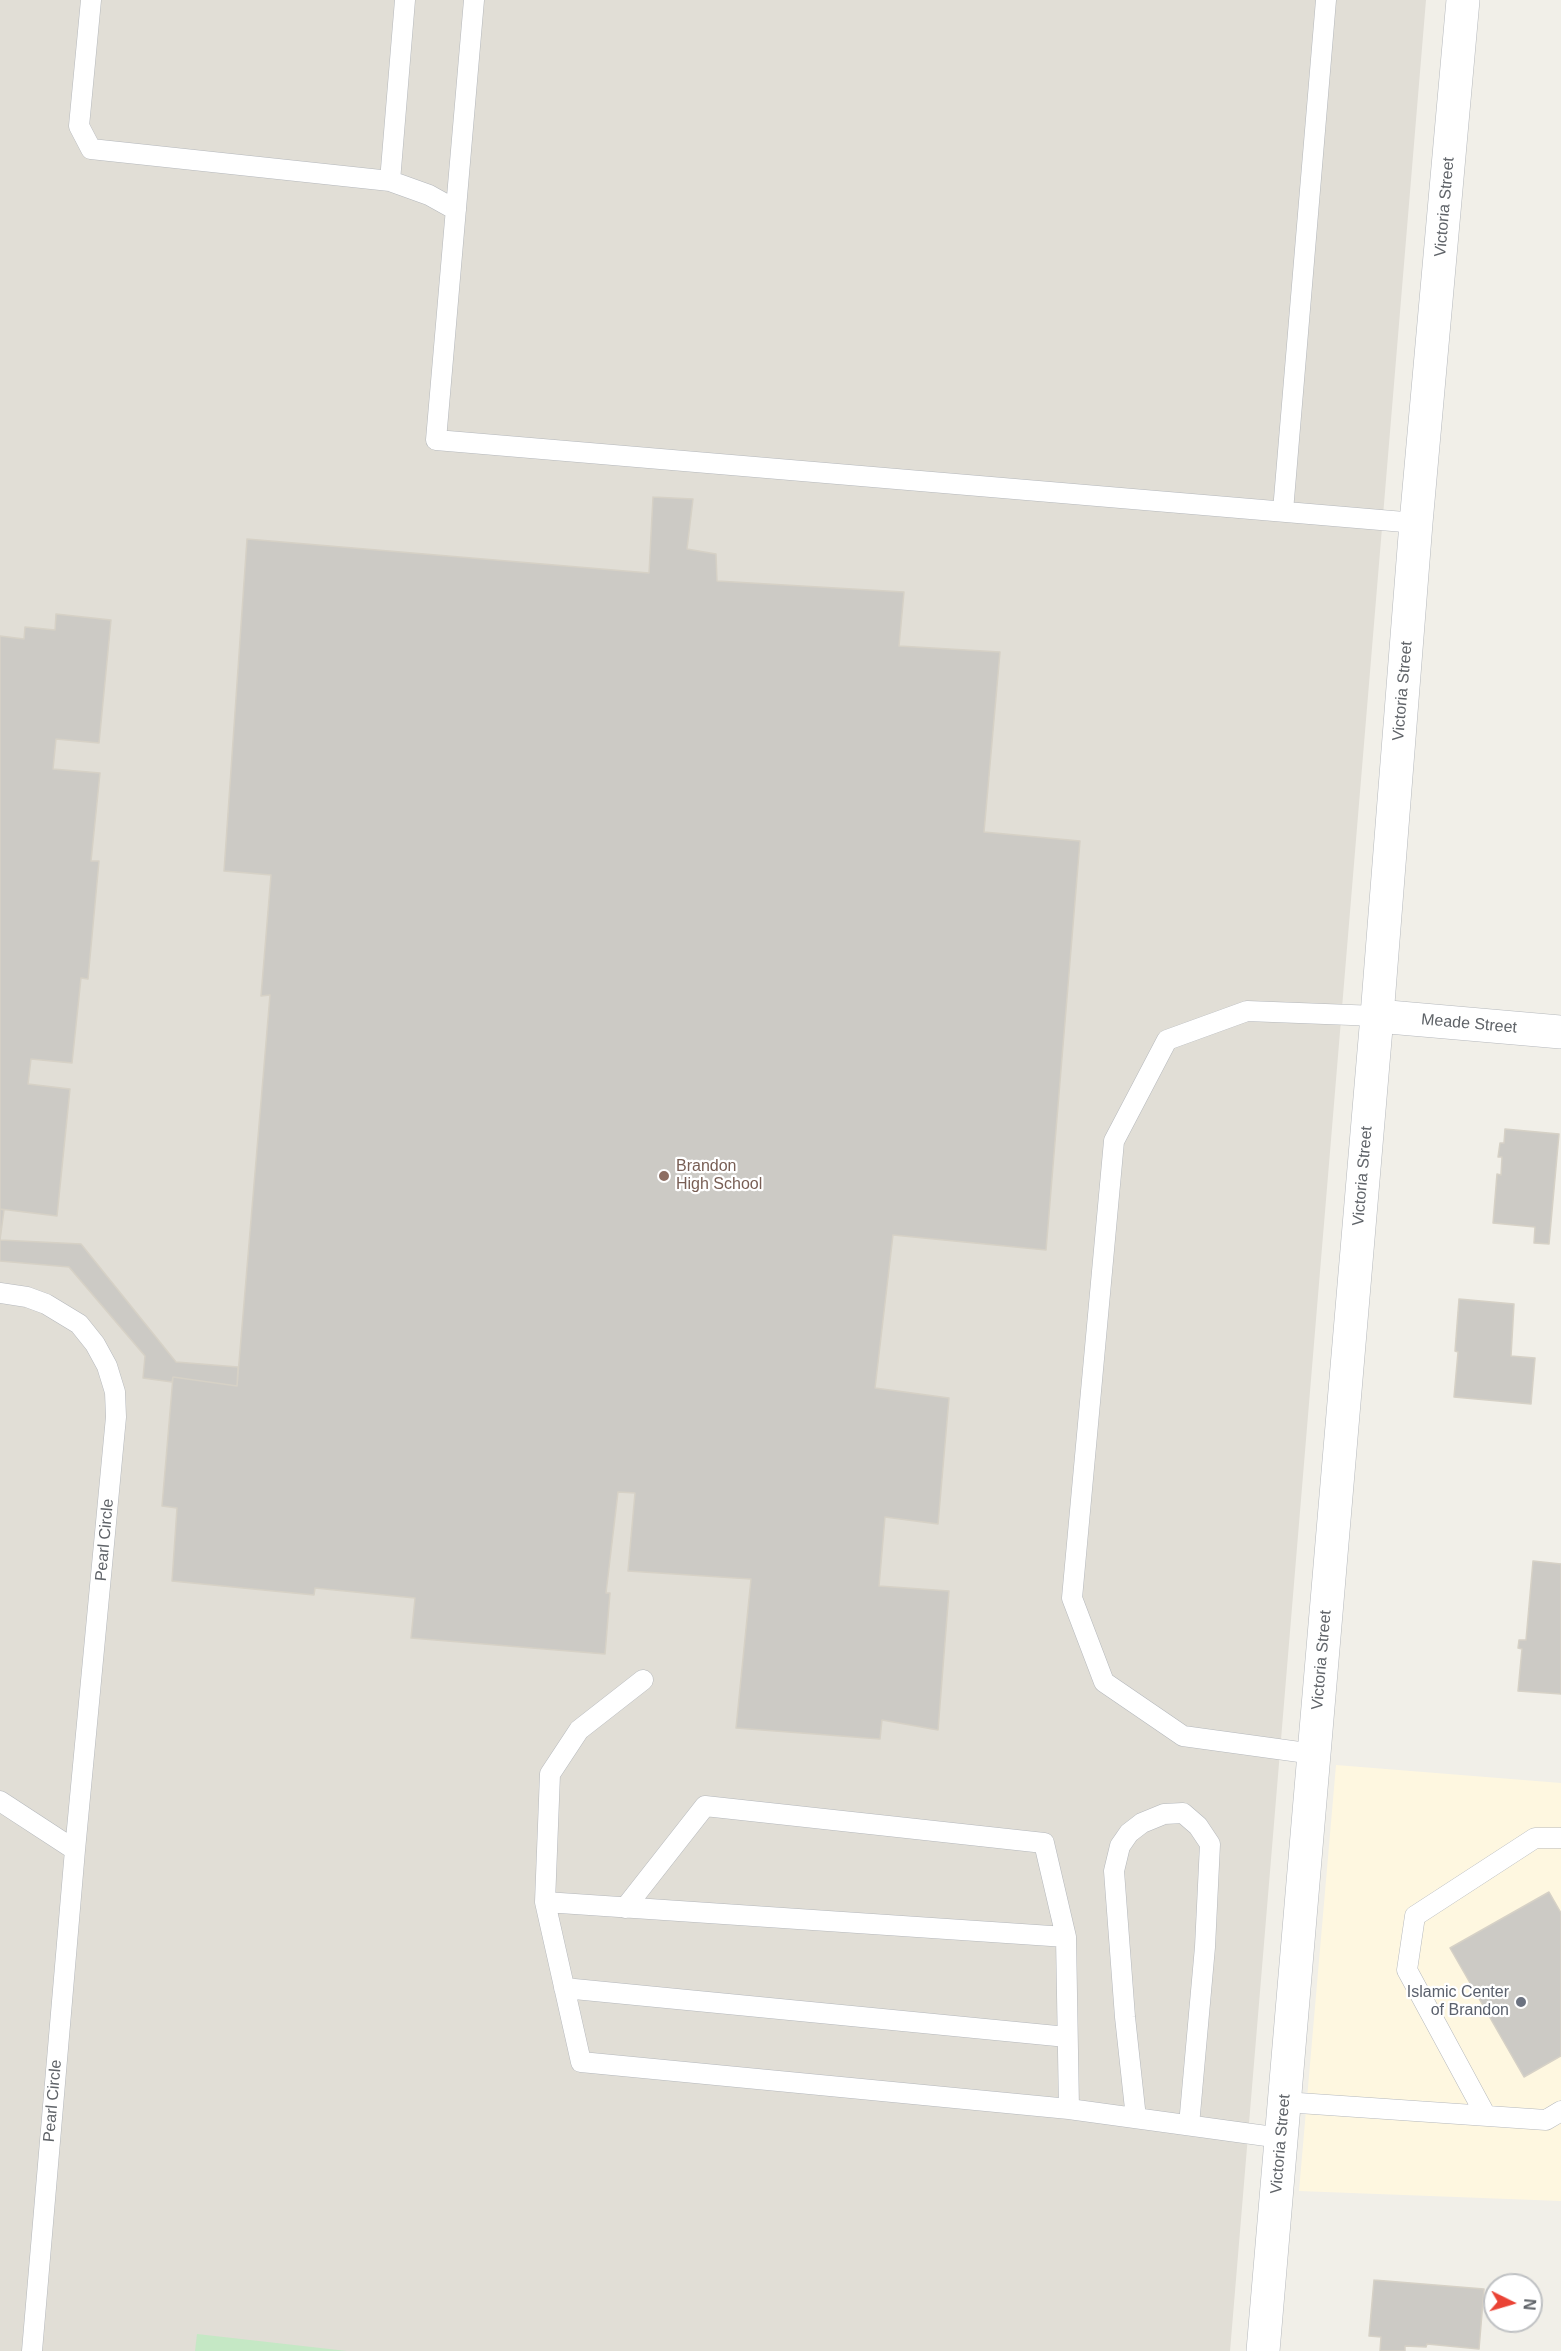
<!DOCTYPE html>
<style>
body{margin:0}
#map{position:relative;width:1561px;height:2351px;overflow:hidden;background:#f1efe8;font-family:Helvetica,sans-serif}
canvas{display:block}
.north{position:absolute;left:1483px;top:2273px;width:60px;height:60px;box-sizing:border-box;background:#fff;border:2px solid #bfc1c3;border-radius:50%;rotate:95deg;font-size:16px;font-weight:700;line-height:24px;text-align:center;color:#5f6368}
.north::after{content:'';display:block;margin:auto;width:21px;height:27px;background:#ea4335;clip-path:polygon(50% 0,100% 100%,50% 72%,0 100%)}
</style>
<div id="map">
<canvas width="1561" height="2351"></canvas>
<div class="north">N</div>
</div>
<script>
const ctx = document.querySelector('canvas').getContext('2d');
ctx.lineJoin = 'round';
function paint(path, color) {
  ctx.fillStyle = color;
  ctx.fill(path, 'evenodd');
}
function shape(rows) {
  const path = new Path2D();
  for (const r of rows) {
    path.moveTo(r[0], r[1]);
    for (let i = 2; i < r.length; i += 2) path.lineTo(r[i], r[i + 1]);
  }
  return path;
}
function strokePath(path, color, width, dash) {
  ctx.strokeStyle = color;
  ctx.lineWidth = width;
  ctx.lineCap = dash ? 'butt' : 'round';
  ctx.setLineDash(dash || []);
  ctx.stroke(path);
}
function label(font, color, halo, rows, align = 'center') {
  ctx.font = font + ' Helvetica,sans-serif';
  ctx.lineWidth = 4.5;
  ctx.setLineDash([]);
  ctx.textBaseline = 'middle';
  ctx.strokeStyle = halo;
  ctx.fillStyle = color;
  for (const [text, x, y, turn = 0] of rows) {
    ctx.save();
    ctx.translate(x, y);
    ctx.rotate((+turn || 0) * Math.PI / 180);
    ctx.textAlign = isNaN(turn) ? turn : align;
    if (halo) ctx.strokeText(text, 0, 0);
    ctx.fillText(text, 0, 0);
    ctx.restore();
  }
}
paint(shape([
 [1336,1765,1561,1783,1561,2201,1299,2191]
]), '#fef7e0');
paint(shape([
 [0,0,1426,0,1230,2351,0,2351]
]), '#e1ded6');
paint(shape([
 [197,2334,347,2351,195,2351]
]), '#c5e8c5');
const building = shape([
 [653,497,693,499,687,549,716,554,717,581,904,592,899,646,1000,652,984,832,1080,841,1046,1250,893,1235,875,1388,949,1398,938,1524,885,1517,879,1586,949,1591,938,1730,882,1720,880,1739,736,1728,751,1579,628,1571,635,1493,618,1492,606,1593,610,1593,605,1654,411,1638,415,1598,315,1588,314,1595,172,1581,177,1508,162,1506,173,1377,237,1386,270,995,261,996,271,875,224,871,247,539,649,573,653,497],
 [56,614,111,620,99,743,56,739,53,769,100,773,91,861,99,861,88,979,81,978,72,1063,31,1059,28,1084,70,1089,57,1216,0,1209,0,636,24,639,25,627,55,630,56,614],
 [1505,1129,1559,1134,1549,1244,1534,1243,1535,1227,1493,1223,1497,1174,1501,1175,1502,1157,1498,1157,1500,1143,1504,1143,1505,1129],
 [0,1209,4,1210,0,1240,81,1244,176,1362,238,1367,237,1386,173,1377,172,1382,143,1378,145,1356,69,1267,0,1261,0,1209],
 [1459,1299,1514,1304,1511,1356,1535,1358,1531,1404,1454,1397,1458,1352,1455,1351,1459,1299],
 [1533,1561,1561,1564,1561,1694,1518,1691,1522,1649,1518,1648,1519,1640,1526,1640,1533,1561],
 [1549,1892,1561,1913,1561,2056,1524,2077,1450,1948,1549,1892],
 [1374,2280,1484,2289,1479,2349,1427,2344,1426,2347,1405,2346,1405,2351,1380,2351,1381,2337,1369,2336,1374,2280]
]);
paint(building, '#cccac5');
strokePath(building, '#d6d1c6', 1.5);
const service = shape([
 [91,0,79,126,91,149,390,181,429,195,456,210],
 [474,0,436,440,1416,523],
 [390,181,405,0],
 [1283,511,1326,0],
 [0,1293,27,1297,46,1304,79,1324,95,1344,107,1366,115,1392,116,1417,75,1850,32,2351],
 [643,1680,579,1730,550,1774,545,1902,581,2062,1069,2109,1281,2138],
 [1314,1754,1183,1736,1104,1682,1072,1598,1114,1141,1167,1040,1247,1011,1377,1016],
 [0,1801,75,1850],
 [545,1902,1066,1937,1069,2109],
 [625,1908,705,1806,1044,1843,1066,1937],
 [564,1988,1067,2037],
 [1284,2102,1546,2120,1561,2111],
 [1486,2116,1407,1970,1415,1916,1535,1838,1561,1838],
 [1136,2118,1125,2017,1114,1871,1120,1846,1129,1833,1142,1823,1164,1814,1183,1813,1198,1826,1210,1844,1205,1947,1189,2125]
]);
const minor = shape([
 [1377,1016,1561,1032]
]);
const tertiary = shape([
 [1263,2351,1377,1016,1416,523,1463,0]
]);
strokePath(service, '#b5b8bc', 21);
strokePath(minor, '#b5b8bc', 34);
strokePath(tertiary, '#b5b8bc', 34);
strokePath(service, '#fff', 20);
strokePath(minor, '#fff', 33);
strokePath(tertiary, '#fff', 33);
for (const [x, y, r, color] of [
 [664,1176,6,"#8d6e63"],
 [1521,2002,6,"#6b7280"]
]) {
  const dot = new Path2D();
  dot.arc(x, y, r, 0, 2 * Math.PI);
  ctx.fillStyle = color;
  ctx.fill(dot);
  strokePath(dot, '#fff', 2);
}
label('16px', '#5f6368', '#fff', [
 ["Victoria Street",1445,207,-85],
 ["Victoria Street",1403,691,-85],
 ["Meade Street",1469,1024,5],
 ["Victoria Street",1363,1176,-85],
 ["Pearl Circle",105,1540,-85],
 ["Victoria Street",1322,1660,-85],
 ["Pearl Circle",53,2101,-85],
 ["Victoria Street",1281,2144,-85]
]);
label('16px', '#785e54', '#fff', [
 ["Brandon",676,1167],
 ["High School",676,1185]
], 'left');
label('16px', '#5b616d', '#fff', [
 ["Islamic Center",1509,1993],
 ["of Brandon",1509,2011]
], 'right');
</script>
